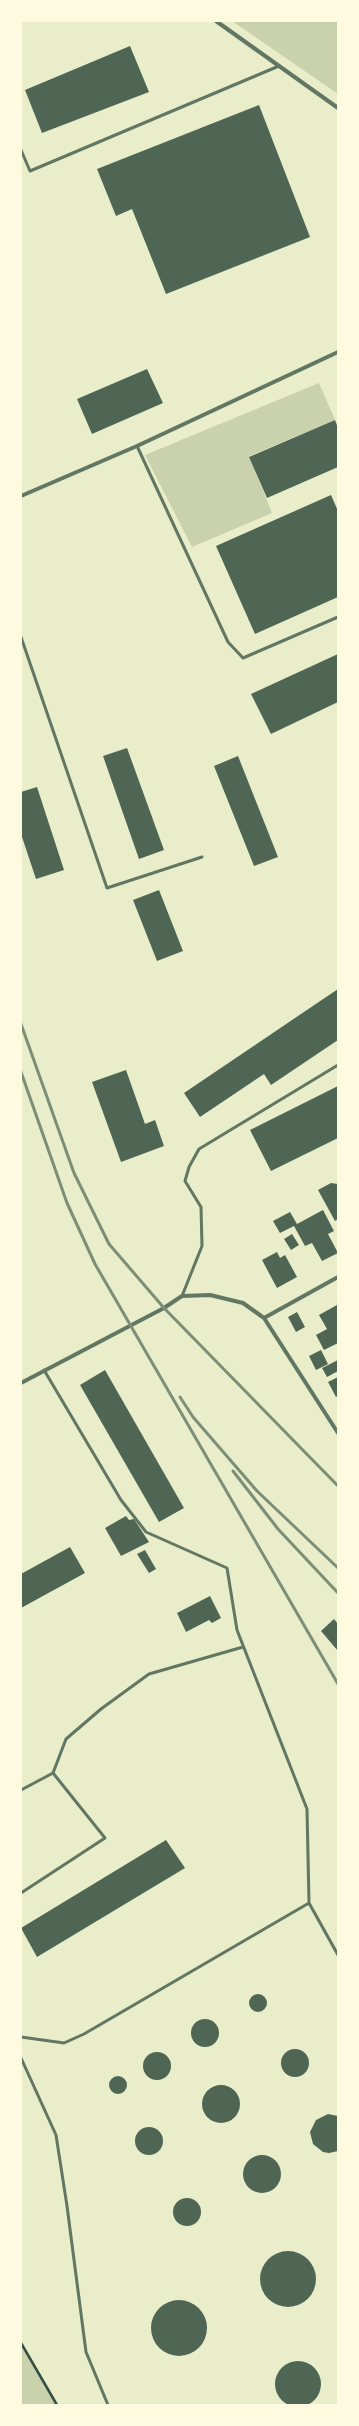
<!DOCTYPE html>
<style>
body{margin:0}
#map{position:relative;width:359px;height:2426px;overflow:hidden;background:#e9edc9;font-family:"Source Serif 4",serif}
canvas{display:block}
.frame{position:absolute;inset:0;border:22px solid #fefae0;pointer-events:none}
</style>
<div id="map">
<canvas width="359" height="2426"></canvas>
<div class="frame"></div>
</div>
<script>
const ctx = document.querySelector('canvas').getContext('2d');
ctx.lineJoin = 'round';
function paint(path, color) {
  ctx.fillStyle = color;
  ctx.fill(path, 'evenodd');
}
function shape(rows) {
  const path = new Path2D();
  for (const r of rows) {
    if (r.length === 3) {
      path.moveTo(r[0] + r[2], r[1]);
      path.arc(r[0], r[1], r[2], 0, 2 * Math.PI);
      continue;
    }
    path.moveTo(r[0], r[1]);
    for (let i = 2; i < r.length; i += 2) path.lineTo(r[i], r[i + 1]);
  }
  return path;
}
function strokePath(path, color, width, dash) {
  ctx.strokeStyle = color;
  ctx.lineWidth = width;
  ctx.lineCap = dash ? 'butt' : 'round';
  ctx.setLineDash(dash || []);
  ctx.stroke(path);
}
paint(shape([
 [232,21,338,21,338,94],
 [319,383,335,420,249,456,272,513,192,547,145,455],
 [21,2343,57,2405,21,2405]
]), '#cad2ad');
paint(shape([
 [130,46,149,92,42,133,25,90],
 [259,105,310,237,166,294,132,209,116,216,97,169],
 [147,369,163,403,92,434,77,399],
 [335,420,338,428,338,467,267,498,249,457],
 [331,495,338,511,338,597,255,634,216,546],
 [338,654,338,702,271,734,251,694],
 [127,748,164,850,139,859,103,756],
 [238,756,278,857,254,866,214,766],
 [37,787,64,870,36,879,21,834,21,792],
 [159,890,183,951,157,961,133,900],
 [338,989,338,1040,271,1085,264,1074,200,1117,184,1093],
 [126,1070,145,1124,155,1120,164,1146,121,1162,92,1082],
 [338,1086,338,1138,271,1171,250,1130],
 [331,1183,338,1184,338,1219,335,1221,318,1190],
 [323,1210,334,1231,328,1234,338,1253,322,1261,312,1243,305,1246,294,1226,280,1233,273,1221,290,1212,297,1224],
 [292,1234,299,1245,291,1250,284,1239],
 [277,1252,280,1258,285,1255,297,1277,277,1288,262,1260],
 [337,1305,338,1343,324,1350,316,1335,327,1329,319,1315],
 [297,1312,305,1327,296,1332,288,1317],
 [321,1350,328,1364,316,1370,309,1356],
 [338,1360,338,1371,327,1377,322,1368],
 [105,1370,184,1508,159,1522,80,1385],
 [338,1377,338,1396,336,1397,328,1382],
 [126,1516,129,1520,134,1519,149,1542,121,1556,105,1528],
 [70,1547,85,1573,21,1608,21,1574],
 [145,1550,156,1569,149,1573,137,1554],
 [210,1596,221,1618,212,1623,209,1620,186,1632,177,1613],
 [334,1619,338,1624,338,1651,321,1631],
 [166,1840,185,1868,37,1957,21,1928],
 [258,2003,9],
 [205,2033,14],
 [295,2063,14],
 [157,2066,14],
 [118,2085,9],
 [221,2104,19],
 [328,2114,338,2116,338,2151,329,2153,323,2152,313,2144,310,2132,316,2120],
 [149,2141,14],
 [262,2174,19],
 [187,2212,14],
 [288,2279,28],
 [179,2328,28],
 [298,2384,23]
]), '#4f6655');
strokePath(shape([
 [21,2343,57,2405]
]), '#344e41', 2.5);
strokePath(shape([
 [21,150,30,171,279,66],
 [137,446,228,642,243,658,338,617],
 [21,637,107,888,202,857],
 [182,1296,202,1246,201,1207,185,1181,189,1167,199,1149,338,1065],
 [44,1370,121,1500,146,1532,227,1568,237,1630,307,1809,309,1903],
 [21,1790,53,1773,66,1739,101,1709,149,1674,243,1647],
 [21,1893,105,1838,53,1773],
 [21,2037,64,2043,84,2034,309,1903,338,1955],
 [21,2058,56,2135,67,2206,86,2352,108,2405]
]), '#617663', 3);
strokePath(shape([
 [216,21,338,108],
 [21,496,137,446,338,352],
 [264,1318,338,1277],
 [21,1383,164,1308,182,1296,210,1295,243,1303,264,1318,338,1433]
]), '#617663', 4);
strokePath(shape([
 [21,1024,74,1173,109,1244,164,1308,338,1486],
 [21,1072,67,1203,95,1264,338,1684],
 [180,1397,193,1417,257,1491,338,1568],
 [233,1471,278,1529,338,1593]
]), '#7c8e77', 3);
</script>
